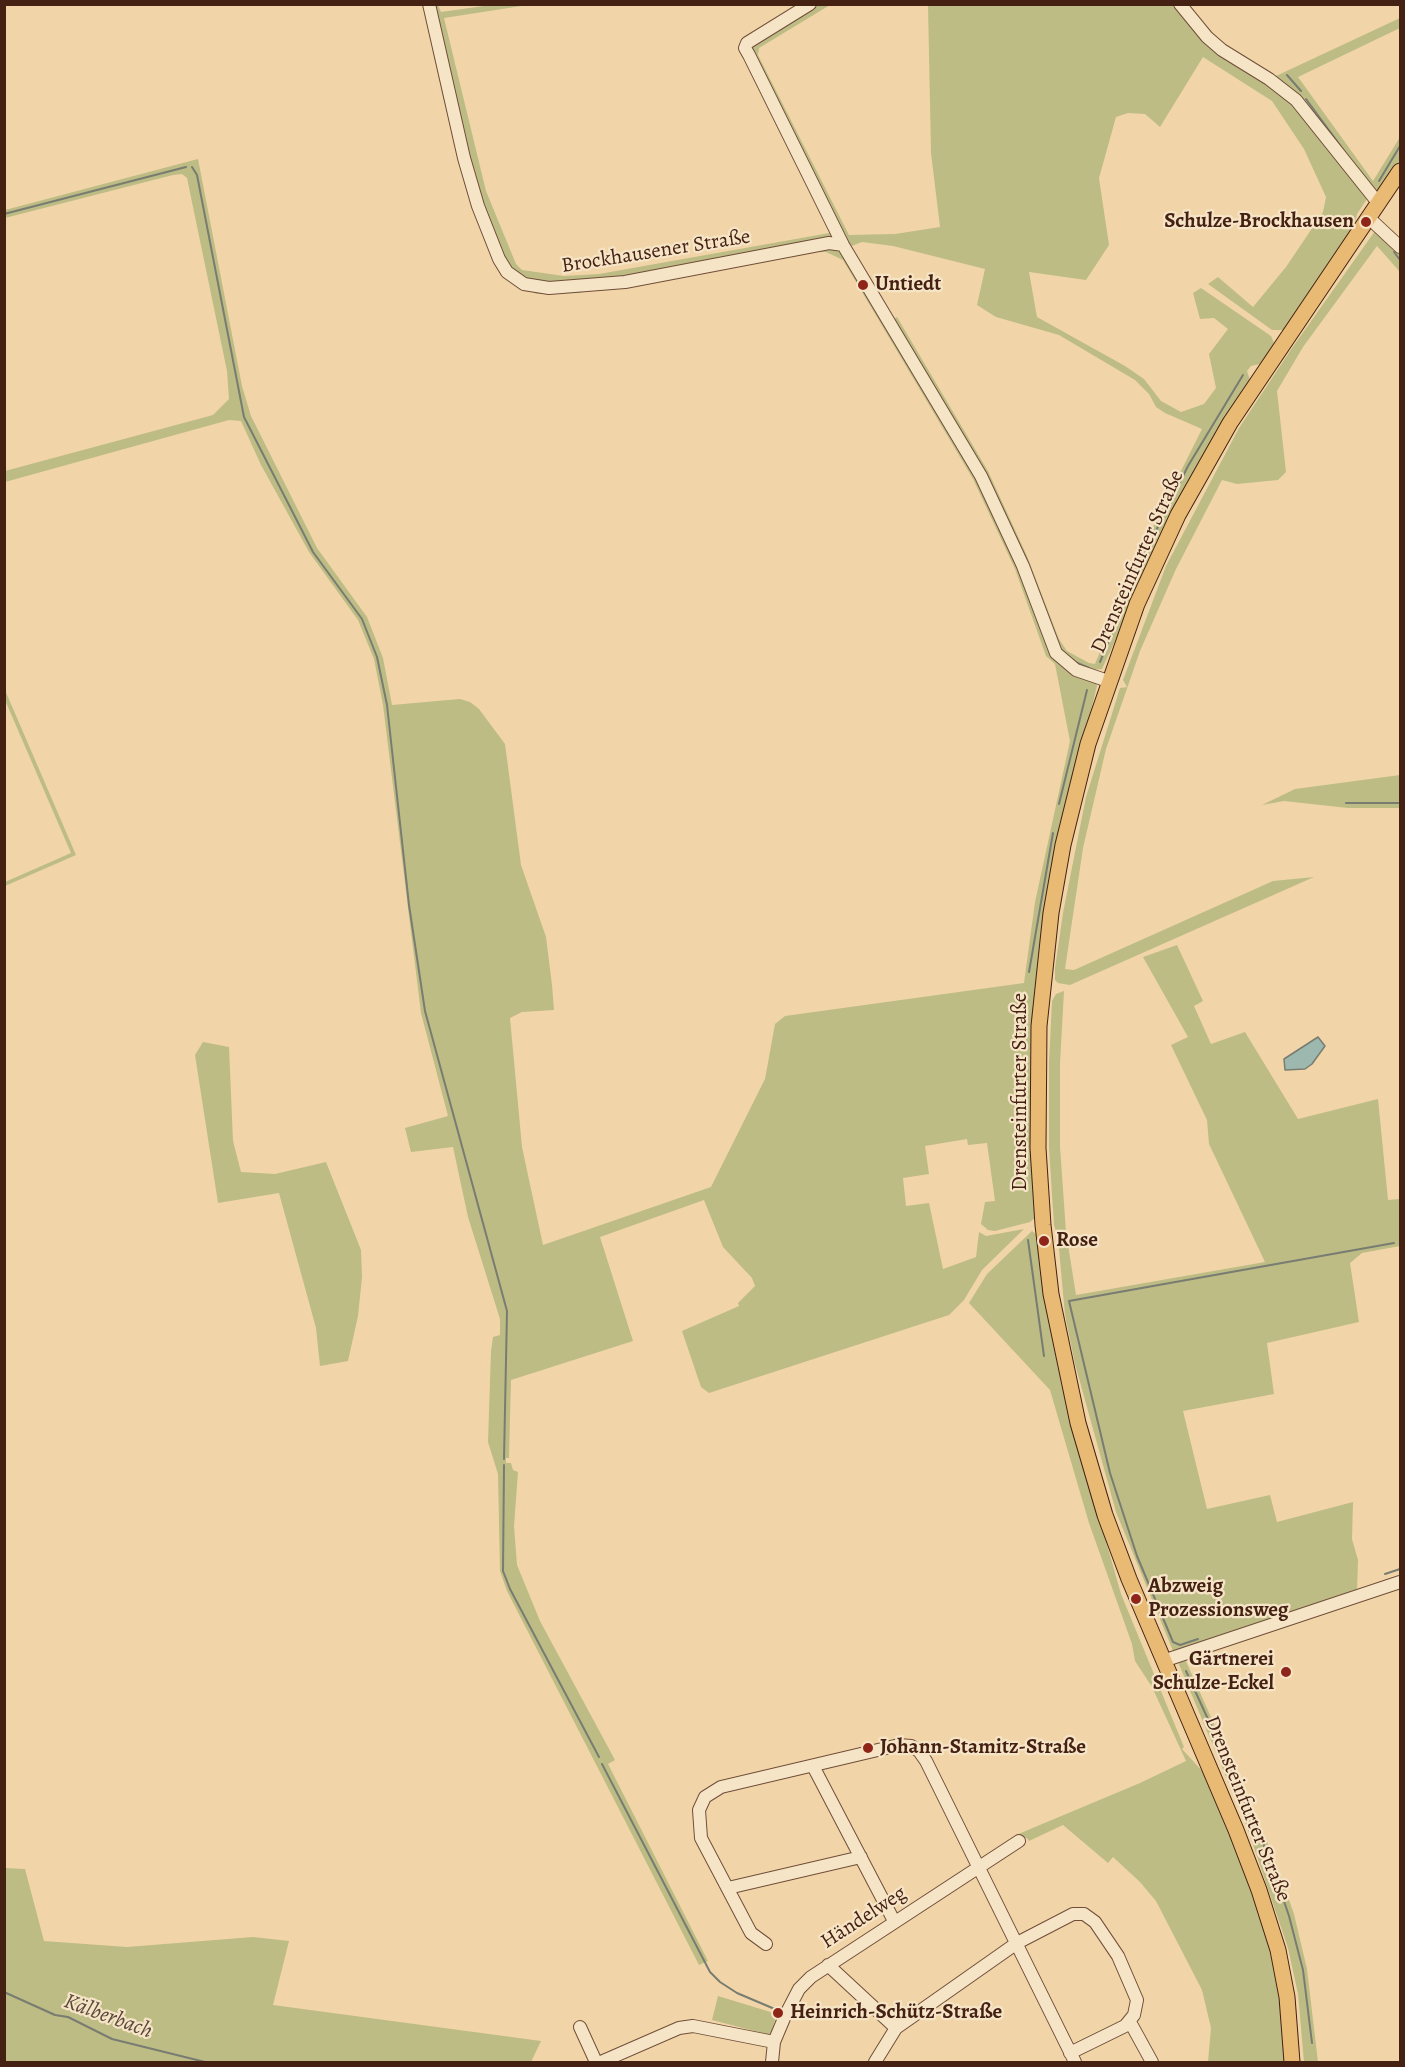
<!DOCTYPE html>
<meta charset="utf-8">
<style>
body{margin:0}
#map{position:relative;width:1405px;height:2067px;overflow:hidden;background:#f1d5a8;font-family:Alegreya,serif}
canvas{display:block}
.frame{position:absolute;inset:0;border:6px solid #452114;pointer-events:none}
</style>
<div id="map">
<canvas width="1405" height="2067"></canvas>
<div class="frame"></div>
</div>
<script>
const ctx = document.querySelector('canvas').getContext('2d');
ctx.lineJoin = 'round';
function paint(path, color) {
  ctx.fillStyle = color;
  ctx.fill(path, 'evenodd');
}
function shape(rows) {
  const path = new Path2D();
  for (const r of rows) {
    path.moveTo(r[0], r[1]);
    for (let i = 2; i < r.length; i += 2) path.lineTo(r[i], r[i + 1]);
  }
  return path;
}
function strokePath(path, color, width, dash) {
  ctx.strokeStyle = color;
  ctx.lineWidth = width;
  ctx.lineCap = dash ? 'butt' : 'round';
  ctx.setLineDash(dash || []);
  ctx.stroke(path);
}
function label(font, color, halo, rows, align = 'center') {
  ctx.font = font + ' Alegreya,serif';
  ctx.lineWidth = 4.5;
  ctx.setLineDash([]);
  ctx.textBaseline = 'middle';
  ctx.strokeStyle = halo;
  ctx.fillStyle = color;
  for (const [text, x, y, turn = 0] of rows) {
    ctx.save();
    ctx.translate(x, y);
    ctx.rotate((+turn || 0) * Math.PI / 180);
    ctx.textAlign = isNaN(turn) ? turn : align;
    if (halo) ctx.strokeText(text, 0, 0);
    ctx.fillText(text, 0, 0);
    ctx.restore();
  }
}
paint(shape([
 [423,5,427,5,461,158,476,207,497,261,504,273,523,286,537,290,577,290,626,284,821,247,838,251,846,255,978,477,1020,566,1054,654,1062,666,1096,681,1097,686,1059,841,1046,908,1037,984,1032,1149,1035,1218,1030,1222,995,1231,988,1230,981,1224,985,1202,995,1201,987,1143,968,1145,967,1139,925,1146,929,1174,903,1178,906,1206,929,1203,943,1269,976,1257,979,1232,986,1236,1024,1229,982,1270,964,1300,949,1315,709,1393,701,1387,682,1331,739,1306,738,1303,755,1286,752,1278,723,1247,704,1200,600,1237,633,1341,511,1380,509,1458,506,1458,506,1463,511,1463,513,1470,518,1472,514,1526,517,1565,540,1621,615,1760,608,1764,708,1961,699,1965,507,1591,500,1571,498,1474,488,1442,491,1351,493,1337,500,1335,500,1319,468,1217,453,1147,411,1152,405,1128,448,1116,421,1013,383,705,374,659,358,620,309,552,261,465,241,421,229,420,5,482,5,471,213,415,229,399,227,371,187,178,182,174,173,175,5,218,5,210,198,159,242,386,251,416,317,548,367,617,383,658,392,705,460,699,470,702,479,709,505,744,521,865,546,937,552,985,554,1010,522,1012,510,1018,522,1147,543,1245,711,1187,765,1079,775,1024,785,1016,1024,983,1035,902,1070,741,1055,664,1046,656,1015,569,973,479,843,260,826,252,815,252,578,293,537,294,512,283,495,263,474,209,443,97],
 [432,5,438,5,441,12,491,5,528,5,444,18,486,191,516,264,522,270,564,276,599,274,835,232,833,238,625,279,539,285,511,271,502,259,481,205],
 [815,5,830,5,759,48,758,55,849,235,895,234,940,227,931,153,928,5,1178,5,1206,38,1295,102,1367,199,1357,214,1353,231,1284,330,1272,330,1208,284,1218,277,1253,307,1286,267,1323,212,1326,197,1304,149,1272,101,1203,57,1160,127,1145,114,1128,113,1116,117,1099,178,1109,245,1086,280,1029,272,1037,317,1125,366,1144,379,1161,401,1181,412,1204,404,1216,388,1209,354,1228,329,1214,318,1200,319,1193,293,1201,288,1271,336,1274,343,1260,364,1251,366,1247,371,1250,380,1195,468,1102,669,1089,670,1078,667,1060,652,1025,565,891,320,897,317,988,471,1027,556,1059,639,1067,651,1089,663,1095,664,1139,555,1202,429,1165,413,1156,407,1149,394,1135,380,1059,335,996,317,977,305,985,269,893,246,862,242,849,247,751,51,752,46],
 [1188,5,1220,41,1276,76,1400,18,1400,28,1298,77,1373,181,1400,137,1400,160,1381,189,1372,191,1298,97,1217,42],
 [1375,231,1384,236,1400,255,1400,272,1377,246,1303,347,1277,391,1286,472,1278,480,1237,484,1222,480,1176,569,1140,651,1106,749,1083,848,1065,969,1074,970,1273,881,1314,877,1070,985,1058,983,1055,980,1055,968,1063,913,1086,797,1120,688,1127,687,1123,680,1166,566,1239,428,1292,348],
 [5,690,76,855,5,886,5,882,71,853,5,700],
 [1400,775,1400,808,1348,808,1284,801,1262,805,1295,789],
 [1177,945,1203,1001,1194,1006,1211,1044,1245,1032,1298,1119,1378,1099,1388,1200,1400,1199,1400,1246,1362,1253,1350,1263,1359,1322,1267,1343,1274,1394,1183,1411,1207,1509,1270,1495,1277,1522,1353,1502,1352,1539,1358,1560,1357,1592,1173,1651,1116,1512,1075,1364,1065,1315,1058,1238,1054,1225,1049,1148,1049,1063,1052,1001,1056,994,1064,991,1060,1063,1060,1147,1066,1232,1076,1295,1265,1262,1209,1144,1207,1120,1171,1045,1188,1037,1143,957],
 [203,1042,229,1047,233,1141,241,1172,275,1174,326,1162,361,1250,362,1277,358,1316,348,1361,320,1366,316,1328,279,1193,218,1203,195,1055],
 [1032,1231,1038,1236,1048,1319,1062,1387,1121,1594,1184,1747,1182,1749,1204,1773,1231,1831,1273,1951,1282,1997,1288,2062,1208,2062,1211,2028,1202,1990,1156,1901,1140,1882,1113,1857,1108,1863,1063,1825,1029,1841,1027,1838,1018,1839,1016,1835,1140,1783,1186,1761,1152,1687,1135,1661,1132,1644,1089,1523,1050,1390,969,1303,987,1274],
 [1184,1657,1273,1855,1294,1914,1307,1969,1318,2062,1304,2062,1298,1994,1288,1948,1247,1827,1178,1662],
 [4,1868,25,1869,44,1941,127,1947,253,1937,289,1941,273,2005,541,2041,531,2062,5,2062],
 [718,1996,777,2014,770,2035,712,2020]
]), '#bdbc85');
const water = shape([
 [1318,1037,1325,1046,1312,1064,1305,1069,1285,1070,1284,1059,1318,1037]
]);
paint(water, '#9cb8af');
strokePath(water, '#797c71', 1.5);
strokePath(shape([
 [1287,75,1301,91],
 [1306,99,1345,152],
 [192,167,197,175,244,417,313,552,362,619,377,657,387,705,409,905,425,1011,507,1311,504,1459],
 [1379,181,1400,146],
 [4,214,186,167],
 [1394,252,1400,260],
 [1075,662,1089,668],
 [1100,662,1143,557,1188,466,1243,375],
 [1346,803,1400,803],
 [1059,804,1087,690],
 [1029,972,1053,833],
 [1028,1240,1044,1356],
 [504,1465,503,1571,510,1589,599,1757],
 [1385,1574,1400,1569],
 [1198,1639,1180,1645,1173,1642,1137,1556,1110,1473,1069,1301,1394,1243],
 [1186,1671,1212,1728],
 [1218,1741,1269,1857,1289,1916,1303,1970,1312,2043],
 [602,1764,710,1972,720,1982,737,1993,777,2010],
 [4,1992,55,2015,68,2017,112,2039,205,2062]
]), '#797c71', 2);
const minor = shape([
 [429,4,464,158,478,206,499,259,507,272,524,284,549,288,625,282,829,243,843,245],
 [810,4,747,43,745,48,749,55,843,245,981,476,1023,566,1056,653,1076,670,1108,681],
 [1180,4,1207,37,1222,50,1269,79,1296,100,1379,204],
 [1369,218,1400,247],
 [1163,1661,1400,1582],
 [813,1766,894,1921],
 [728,1888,861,1857],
 [766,1944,751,1933,701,1838,699,1810,705,1797,721,1787,899,1745,911,1746,919,1751,926,1761,1075,2062],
 [828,1965,896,2028,875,2062],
 [1130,2022,1152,2062],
 [580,2027,596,2062],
 [896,2028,1017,1943,1073,1914,1084,1914,1095,1922,1118,1956,1137,2000,1134,2015,1125,2026,1070,2053],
 [601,2062,679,2028,693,2026,774,2042],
 [772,2062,774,2042,785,2016,799,1989,811,1977,1019,1841]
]);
const major = shape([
 [1292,2062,1287,1997,1278,1950,1259,1890,1236,1830,1129,1579,1105,1515,1078,1423,1051,1294,1043,1225,1038,1148,1039,1026,1051,913,1063,845,1088,744,1137,604,1178,515,1230,423,1400,171]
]);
strokePath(minor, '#704e39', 14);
strokePath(major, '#452114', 17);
strokePath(minor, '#f6e4c6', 12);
strokePath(major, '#e8ba74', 15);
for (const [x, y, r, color] of [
 [1366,222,6,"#8f2418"],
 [863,285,6,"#8f2418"],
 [1044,1241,6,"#8f2418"],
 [1136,1599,6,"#8f2418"],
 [1286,1672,6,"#8f2418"],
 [868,1748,6,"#8f2418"],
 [778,2013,6,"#8f2418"]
]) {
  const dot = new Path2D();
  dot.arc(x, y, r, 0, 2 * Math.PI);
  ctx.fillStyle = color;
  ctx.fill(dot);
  strokePath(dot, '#f6e4c6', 2);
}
label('bold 21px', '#452114', '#f6e4c6', [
 ["Schulze-Brockhausen",1354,222,"right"],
 ["Untiedt",875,285],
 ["Rose",1056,1241],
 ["Abzweig",1148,1587],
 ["Prozessionsweg",1148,1611],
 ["Gärtnerei",1274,1660,"right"],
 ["Schulze-Eckel",1274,1684,"right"],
 ["Johann-Stamitz-Straße",880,1748],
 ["Heinrich-Schütz-Straße",790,2013]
], 'left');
label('21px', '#452114', '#f6e4c6', [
 ["Brockhausener Straße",656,252,-9],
 ["Drensteinfurter Straße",1138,562,-66],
 ["Drensteinfurter Straße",1021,1092,-90],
 ["Drensteinfurter Straße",1247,1809,68],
 ["Händelweg",864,1918,-33]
]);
label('italic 22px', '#5b473b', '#f6e4c6', [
 ["Kälberbach",108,2017,20]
]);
</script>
